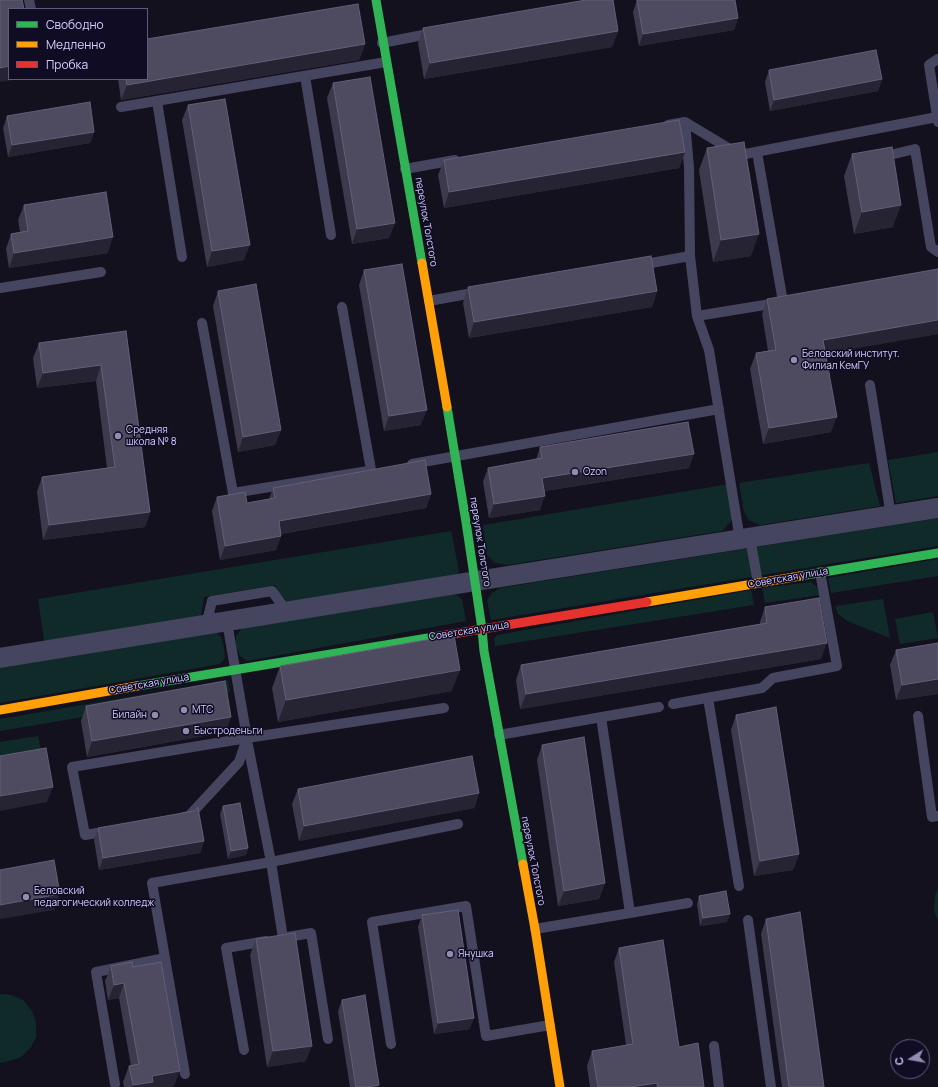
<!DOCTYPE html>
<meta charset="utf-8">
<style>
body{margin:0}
#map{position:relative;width:938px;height:1087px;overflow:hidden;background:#14111e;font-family:Manrope,sans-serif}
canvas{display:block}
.legend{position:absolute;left:8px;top:8px;width:140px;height:72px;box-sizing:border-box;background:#100c23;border:1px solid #5e5a7b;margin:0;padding:5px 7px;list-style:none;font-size:12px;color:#d4cfff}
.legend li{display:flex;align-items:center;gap:8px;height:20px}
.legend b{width:20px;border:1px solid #5e5a7b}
.north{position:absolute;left:890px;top:1039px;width:40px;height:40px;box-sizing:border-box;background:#100c23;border:1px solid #5e5a7b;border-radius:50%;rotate:259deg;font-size:11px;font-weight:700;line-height:16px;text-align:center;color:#d4cfff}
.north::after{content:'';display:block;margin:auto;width:14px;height:18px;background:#918cb0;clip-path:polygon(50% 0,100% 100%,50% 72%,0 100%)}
</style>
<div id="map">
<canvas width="938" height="1087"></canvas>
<ul class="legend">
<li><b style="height:5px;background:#30b455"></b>Свободно</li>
<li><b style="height:5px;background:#ff9f0a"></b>Медленно</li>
<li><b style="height:5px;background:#e5322d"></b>Пробка</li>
</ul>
<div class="north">С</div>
</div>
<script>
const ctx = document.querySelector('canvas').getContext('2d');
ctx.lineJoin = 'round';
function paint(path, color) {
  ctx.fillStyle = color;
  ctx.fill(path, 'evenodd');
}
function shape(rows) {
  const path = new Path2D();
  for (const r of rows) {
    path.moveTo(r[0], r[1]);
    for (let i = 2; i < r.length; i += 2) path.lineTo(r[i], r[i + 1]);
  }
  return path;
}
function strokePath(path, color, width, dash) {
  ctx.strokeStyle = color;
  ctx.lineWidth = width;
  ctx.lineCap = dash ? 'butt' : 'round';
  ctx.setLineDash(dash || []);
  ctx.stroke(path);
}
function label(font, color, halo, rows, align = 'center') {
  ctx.font = font + ' Manrope,sans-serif';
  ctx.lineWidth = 3;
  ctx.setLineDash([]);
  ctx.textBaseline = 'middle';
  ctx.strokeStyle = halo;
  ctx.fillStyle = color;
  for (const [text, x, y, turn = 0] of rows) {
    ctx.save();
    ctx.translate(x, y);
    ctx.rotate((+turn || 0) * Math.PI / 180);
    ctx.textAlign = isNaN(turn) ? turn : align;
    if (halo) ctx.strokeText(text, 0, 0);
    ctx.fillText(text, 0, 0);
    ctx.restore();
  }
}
paint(shape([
 [938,452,938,496,896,503,888,460],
 [869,463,880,506,760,525,749,520,744,512,739,483],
 [729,484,735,510,731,521,722,531,507,565,495,563,487,555,483,525],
 [938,518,938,546,491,620,487,600,492,593,500,588],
 [451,531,459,571,456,578,285,607,275,585,204,597,200,621,45,646,38,599],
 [938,559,938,576,831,593,828,578],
 [811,582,817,587,820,595,765,603,762,588],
 [751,590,754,605,495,646,494,639,497,635],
 [455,594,462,599,466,621,247,661,240,656,236,646,236,636,242,628],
 [883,599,890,638,847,621,838,614,835,606],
 [933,612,938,638,900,644,895,619],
 [215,631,221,637,224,647,225,658,220,664,0,703,0,666],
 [228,680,230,692,0,731,0,719],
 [38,736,41,750,0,757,0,742],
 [938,888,938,921,934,911,935,896],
 [0,994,11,995,23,1000,32,1011,36,1022,36,1037,31,1047,21,1057,9,1061,0,1063]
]), '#102a2a');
strokePath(shape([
 [29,0,31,9],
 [382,43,433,33],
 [938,59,929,65,938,122],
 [305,76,331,235],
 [157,101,182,257],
 [121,107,386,62],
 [685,122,689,167,690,256,697,316,709,350,740,540],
 [668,125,685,122,740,155,937,117],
 [890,155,915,149,931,247,938,252],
 [405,169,455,160],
 [640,265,690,256],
 [0,288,101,272],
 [429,301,478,292],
 [342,307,371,470],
 [697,316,783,302,757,152],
 [202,323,233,493,368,471],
 [870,385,891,516],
 [412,464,719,409],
 [750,538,758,583],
 [206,625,212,601,272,591,287,612],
 [708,698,739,886],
 [673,704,762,688,773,678,837,666,820,572],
 [918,716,932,817,938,816],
 [499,735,659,707],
 [247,738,444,708],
 [247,740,271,862,458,824],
 [184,817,189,816,239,762,247,738],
 [109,831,85,835,72,767,247,738,227,622],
 [630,913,688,903],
 [748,920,771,1087],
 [535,929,630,913,601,717],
 [282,938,311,933,328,1039],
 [165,958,185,1074],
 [391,1044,372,922,466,906,486,1036,550,1025],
 [714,1046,719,1087],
 [244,1050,226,948,266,941],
 [115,1084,96,972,165,958,152,883,271,862,283,938]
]), '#46455f', 10);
strokePath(shape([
 [0,658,451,585,938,508]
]), '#46455f', 20);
strokePath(shape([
 [376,0,422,263],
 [447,407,466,522,482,629,484,651,523,864],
 [800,576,938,553],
 [137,686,440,636]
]), '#30b455', 9);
strokePath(shape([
 [422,263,447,407],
 [647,602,800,576],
 [0,710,137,686],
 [523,864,535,929,560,1087]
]), '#ff9f0a', 9);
strokePath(shape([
 [440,636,647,602]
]), '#e5322d', 9);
paint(shape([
 [637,0,738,18,734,30,639,46,633,12],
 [423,28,618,31,612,47,424,79,418,43],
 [365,44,359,60,121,100,118,79,147,79],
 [769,70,882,79,878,91,770,111,765,82],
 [333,83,395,223,389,238,352,244,327,98],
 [188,105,244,260,207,267,182,120],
 [7,116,94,132,90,143,8,157,3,128],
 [707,148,751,256,713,262,699,170],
 [685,152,679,168,444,208,438,175,444,160],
 [852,154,893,227,854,234,844,176],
 [24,205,108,253,9,268,6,249,11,234,20,232,18,220],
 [364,270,421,425,384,431,359,285],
 [468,287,657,291,652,307,469,338,463,303],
 [218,291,281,430,275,445,238,452,213,306],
 [767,299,938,334,826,353,831,432,763,444,750,369,756,353,768,351,762,314],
 [126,331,150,512,145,527,43,540,37,492,42,477,107,468,96,381,37,388,33,358,39,343],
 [540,447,689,468,545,491,540,510,489,518,483,482,488,468,536,460],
 [273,488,431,494,426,508,281,534,281,536,276,550,220,560,212,511,217,497,247,503,269,499],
 [765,607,821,659,520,709,516,680,521,665,760,624,760,622],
 [938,643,938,694,896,700,890,665,896,650],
 [280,666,452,691,278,722,272,688],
 [86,706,226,732,87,757,81,721],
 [736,715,799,854,793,870,754,876,731,730],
 [542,745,605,883,599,899,558,906,537,760],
 [298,789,479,793,474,808,299,841,292,804],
 [223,806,248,848,246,855,228,859,220,814],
 [98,828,204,841,200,853,99,870,94,840],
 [699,896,727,922,700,926,697,904],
 [422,915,470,1029,434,1034,418,927],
 [766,919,824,1087,782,1087,761,934],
 [256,939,306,1061,267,1067,250,955],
 [619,948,679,1047,704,1087,590,1087,587,1066,592,1051,626,1045,614,962],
 [111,966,133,967,174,1086,170,1087,124,1087,123,1082,129,1066,131,1066,119,998,108,1000,105,981],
 [342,1000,379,1085,378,1087,350,1087,338,1011]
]), '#3d3a4d');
paint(shape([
 [738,18,734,30,639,46,643,34],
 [618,31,612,47,424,79,430,63],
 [365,44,359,60,121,100,127,85],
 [9,66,9,79,19,79,0,82,0,68],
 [882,79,878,91,770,111,774,100],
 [94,132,90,143,8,157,12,145],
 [685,152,679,168,444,208,449,192],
 [901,205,893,227,854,234,862,212],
 [395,223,389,238,352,244,357,229],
 [759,234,751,256,713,262,721,240],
 [113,237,108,253,9,268,14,253],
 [250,245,244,260,207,267,212,251],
 [657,291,652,307,469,338,474,322],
 [938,320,938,334,818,355,823,340],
 [101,365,96,381,37,388,43,373],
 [427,410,421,425,384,431,389,416],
 [837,417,831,432,763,444,769,428],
 [281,430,275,445,238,452,243,437],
 [694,454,689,468,537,492,542,478],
 [431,494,426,508,274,535,279,521],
 [545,496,540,510,489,518,494,504],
 [150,512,145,527,43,540,49,525],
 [281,536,276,550,220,560,225,546],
 [827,643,821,659,520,709,526,694],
 [460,670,452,691,278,722,286,700],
 [938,679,938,694,896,700,902,685],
 [231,717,226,732,87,757,92,741],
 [53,787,47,802,0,811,0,796],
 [479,793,474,808,299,841,304,826],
 [204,841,200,853,99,870,103,858],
 [248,848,246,855,228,859,231,851],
 [799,854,793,870,754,876,760,861],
 [605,883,599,899,558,906,564,891],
 [60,894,54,910,0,919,0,905],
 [730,914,727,922,700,926,703,918],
 [124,983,119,998,108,1000,114,985],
 [474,1018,470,1029,434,1034,438,1023],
 [312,1046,306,1061,267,1067,273,1051],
 [180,1071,174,1086,170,1087,132,1087,133,1085,152,1076],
 [657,1083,656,1087,630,1087],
 [379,1085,378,1087,367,1087]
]), '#262332');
const building = shape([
 [0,0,22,0,24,9,9,9,9,66,0,68,0,0],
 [586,0,613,0,618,31,430,63,423,28,586,0],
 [637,0,735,0,738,18,643,34,637,0],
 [358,4,365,44,127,85,126,79,147,79,147,39,358,4],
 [876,50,882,79,774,100,769,70,876,50],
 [370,77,395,223,357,229,333,83,370,77],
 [225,99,250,245,212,251,188,105,225,99],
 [90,102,94,132,12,145,7,116,90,102],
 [679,120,685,152,449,192,444,160,679,120],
 [744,142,759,234,721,240,707,148,744,142],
 [892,147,901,205,862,212,852,154,892,147],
 [106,192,113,237,14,253,11,234,28,231,24,205,106,192],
 [651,256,657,291,474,322,468,287,651,256],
 [402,264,427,410,389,416,364,270,402,264],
 [938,269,938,320,823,340,837,417,769,428,756,353,776,350,767,299,938,269],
 [256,284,281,430,243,437,218,291,256,284],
 [126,331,150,512,49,525,42,477,115,467,101,365,43,373,39,343,126,331],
 [688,422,694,454,542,478,545,496,494,504,488,468,542,458,540,447,688,422],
 [425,460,431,494,279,521,281,536,225,546,217,497,245,492,247,503,275,498,273,488,425,460],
 [819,598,827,643,526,694,521,665,767,623,765,607,819,598],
 [454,635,460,670,286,700,280,666,454,635],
 [938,643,938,679,902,685,896,650,938,643],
 [225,681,231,717,92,741,86,706,225,681],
 [776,707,799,854,760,861,736,715,776,707],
 [584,737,605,883,564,891,542,745,584,737],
 [46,748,53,787,0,796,0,756,46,748],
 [472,756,479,793,304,826,298,789,472,756],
 [240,803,248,848,231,851,223,806,240,803],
 [198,808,204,841,103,858,98,828,194,811,198,808],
 [54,860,60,894,0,905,0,870,54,860],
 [726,891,730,914,703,918,699,896,726,891],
 [458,910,474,1018,438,1023,422,915,458,910],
 [800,912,824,1087,789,1087,766,919,800,912],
 [295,933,312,1046,273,1051,256,939,295,933],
 [663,940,679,1047,698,1043,704,1087,658,1087,657,1083,630,1087,598,1087,592,1051,633,1044,619,948,663,940],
 [132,962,133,967,161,962,180,1071,152,1076,153,1082,133,1085,129,1066,139,1064,124,983,114,985,111,966,132,962],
 [365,995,379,1085,367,1087,356,1087,342,1000,365,995]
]);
paint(building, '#4e4a60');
strokePath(building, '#635f79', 1);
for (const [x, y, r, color] of [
 [794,360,4,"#918cb0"],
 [118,436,4,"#918cb0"],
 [575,472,4,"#918cb0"],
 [184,710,4,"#918cb0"],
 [155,715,4,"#918cb0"],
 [186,731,4,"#918cb0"],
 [26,897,4,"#918cb0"],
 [450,954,4,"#918cb0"]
]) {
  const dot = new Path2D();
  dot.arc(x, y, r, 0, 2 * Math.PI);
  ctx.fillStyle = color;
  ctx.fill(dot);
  strokePath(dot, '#100c23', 1.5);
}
label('10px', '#d4cfff', '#100c23', [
 ["переулок Толстого",426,222,80],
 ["переулок Толстого",480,542,81],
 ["Советская улица",788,578,-10],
 ["Советская улица",469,631,-9],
 ["Советская улица",149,684,-10],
 ["переулок Толстого",533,861,79]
]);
label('10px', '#d4cfff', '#100c23', [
 ["Беловский институт.",802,354],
 ["Филиал КемГУ",802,366],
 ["Средняя",126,430],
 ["школа № 8",126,442],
 ["Ozon",583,472],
 ["МТС",192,710],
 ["Билайн",147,715,"right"],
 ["Быстроденьги",194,731],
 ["Беловский",34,891],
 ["педагогический колледж",34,903],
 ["Янушка",458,954]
], 'left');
</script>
